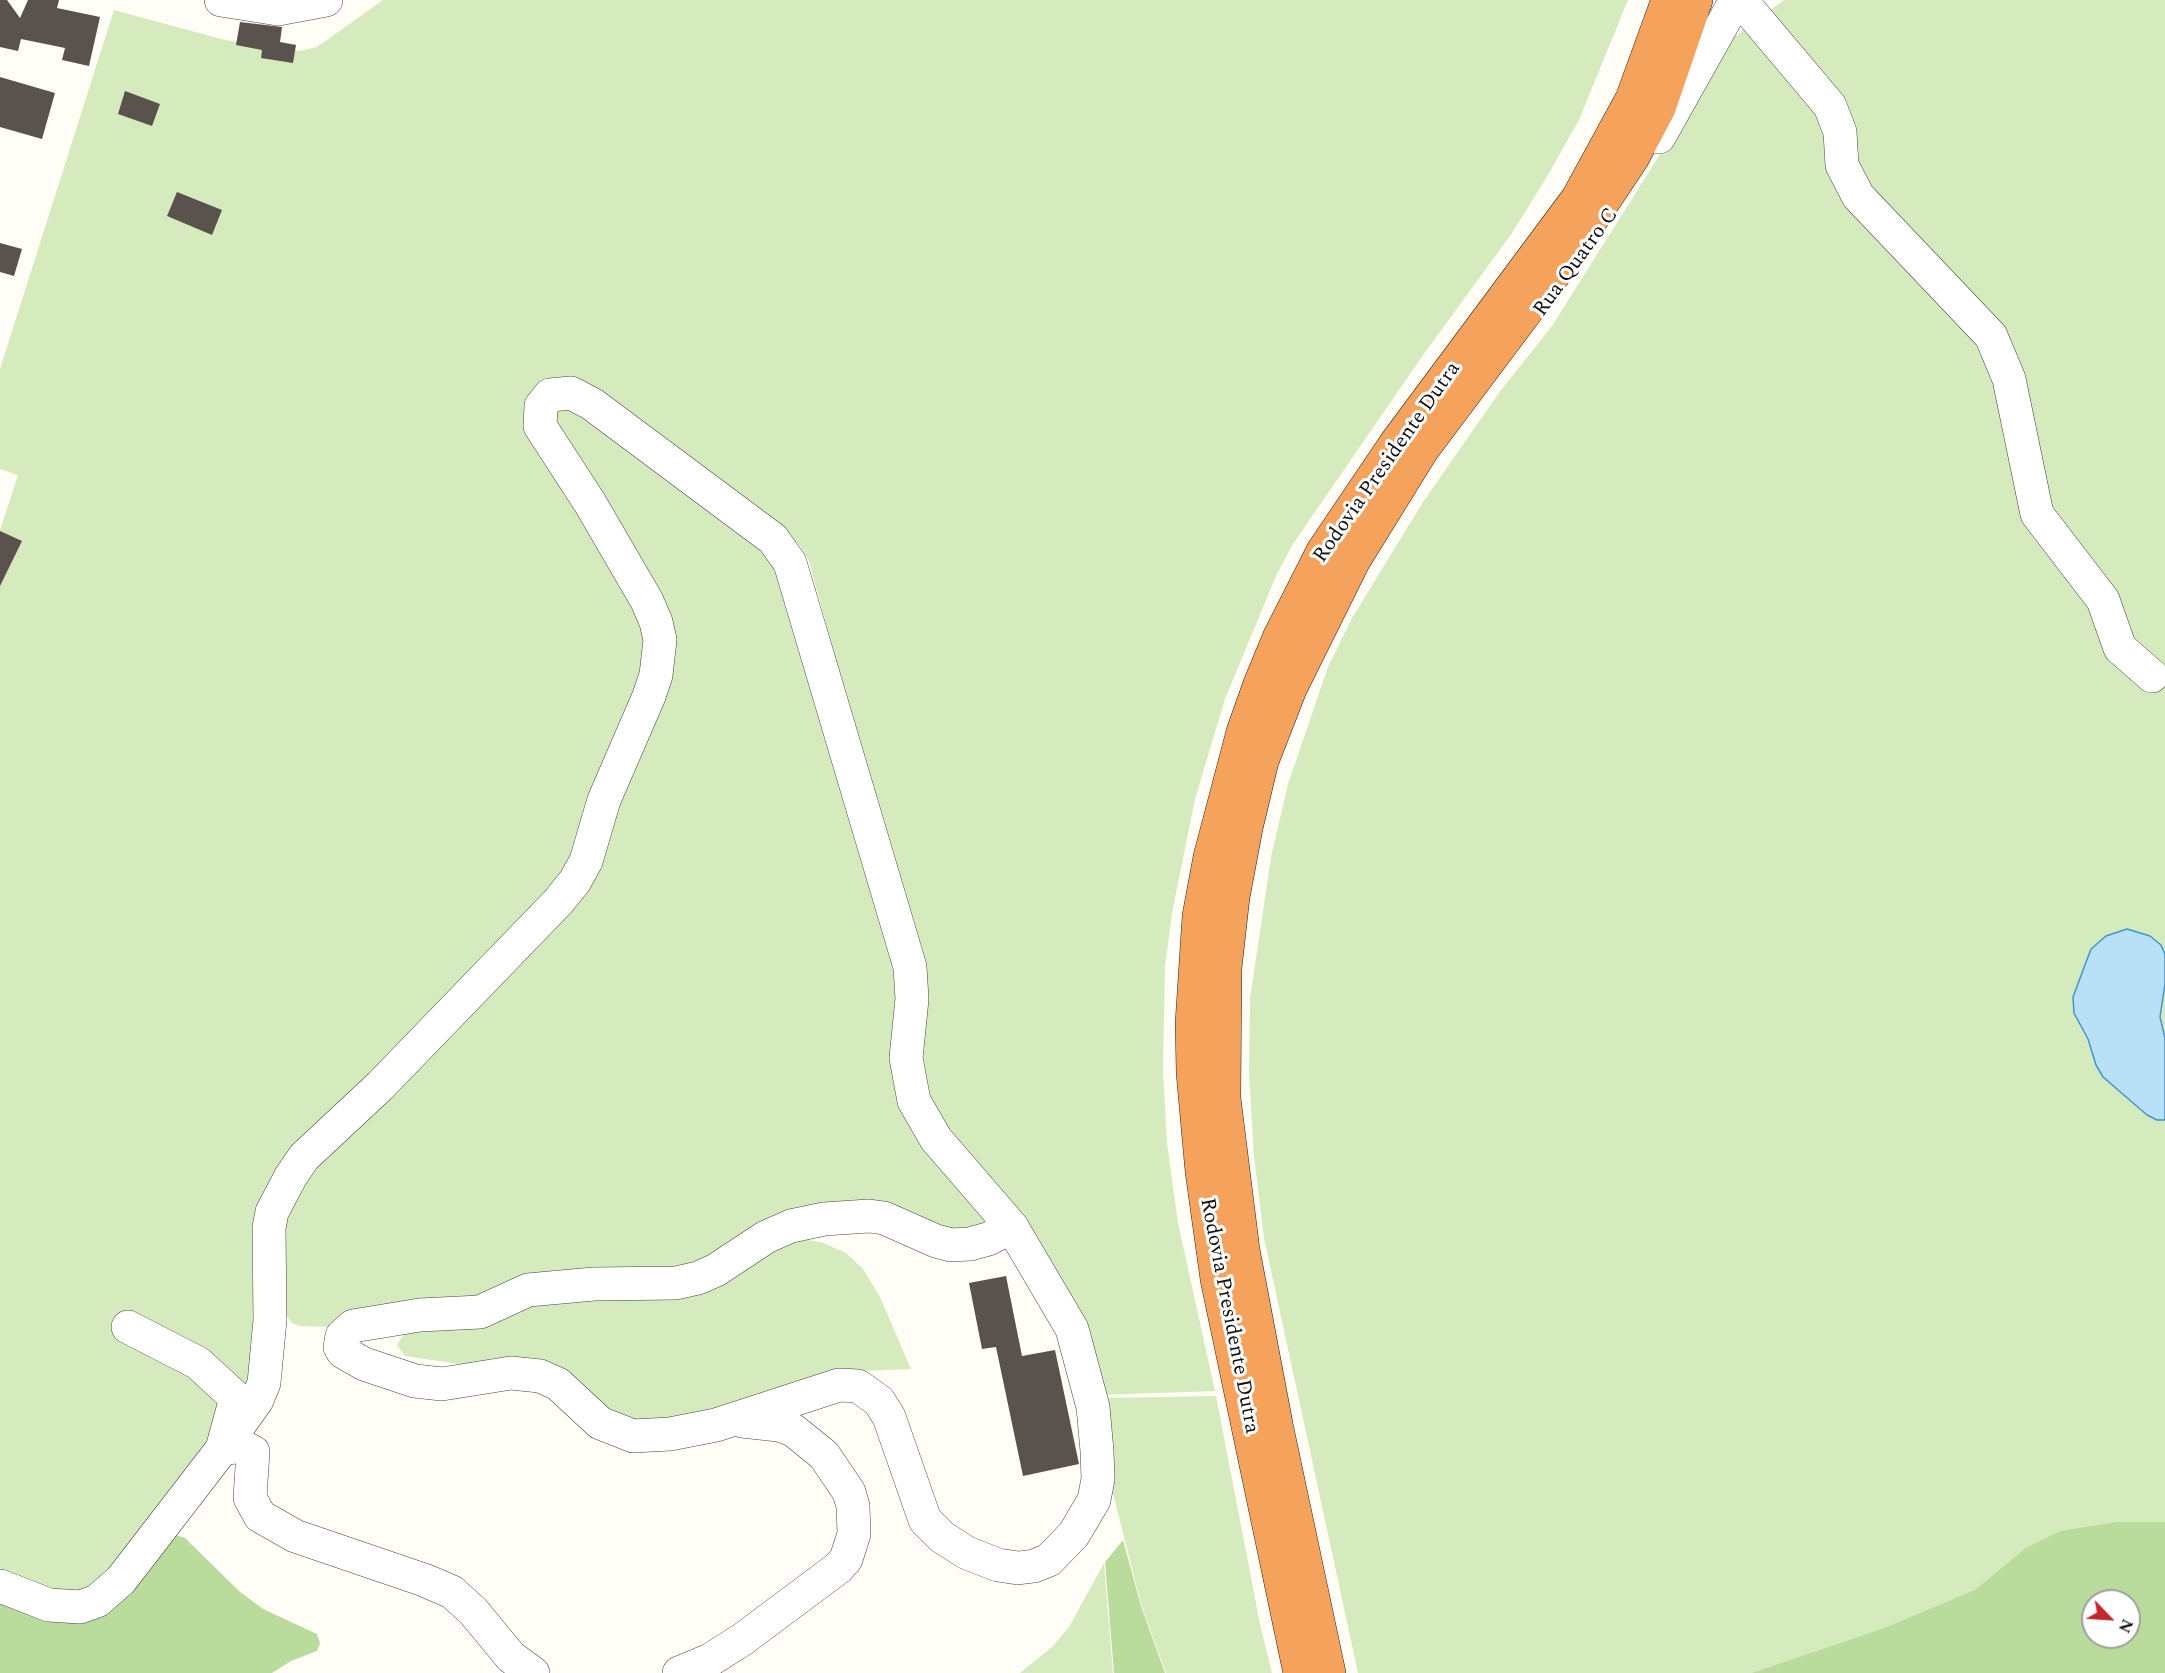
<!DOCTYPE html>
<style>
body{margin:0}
#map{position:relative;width:2165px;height:1673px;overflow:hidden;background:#fffdf5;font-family:Spectral,serif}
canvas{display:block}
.north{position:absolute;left:2081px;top:1589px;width:60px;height:60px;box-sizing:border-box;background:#fff;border:2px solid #a0a0a0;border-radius:50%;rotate:115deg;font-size:16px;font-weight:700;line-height:24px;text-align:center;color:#111}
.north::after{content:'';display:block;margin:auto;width:21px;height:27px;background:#c4262e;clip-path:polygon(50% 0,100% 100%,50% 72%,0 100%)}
</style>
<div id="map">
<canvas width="2165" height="1673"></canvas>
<div class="north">N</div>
</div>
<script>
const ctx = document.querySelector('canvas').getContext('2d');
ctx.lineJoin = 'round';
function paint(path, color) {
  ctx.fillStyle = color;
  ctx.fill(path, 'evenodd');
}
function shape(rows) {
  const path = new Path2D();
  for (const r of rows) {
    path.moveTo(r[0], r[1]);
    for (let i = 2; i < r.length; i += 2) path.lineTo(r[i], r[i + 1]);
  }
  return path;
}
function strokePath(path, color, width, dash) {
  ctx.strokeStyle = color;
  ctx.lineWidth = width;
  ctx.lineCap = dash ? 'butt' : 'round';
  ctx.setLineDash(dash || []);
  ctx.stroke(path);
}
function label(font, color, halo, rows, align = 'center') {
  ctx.font = font + ' Spectral,serif';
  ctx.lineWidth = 6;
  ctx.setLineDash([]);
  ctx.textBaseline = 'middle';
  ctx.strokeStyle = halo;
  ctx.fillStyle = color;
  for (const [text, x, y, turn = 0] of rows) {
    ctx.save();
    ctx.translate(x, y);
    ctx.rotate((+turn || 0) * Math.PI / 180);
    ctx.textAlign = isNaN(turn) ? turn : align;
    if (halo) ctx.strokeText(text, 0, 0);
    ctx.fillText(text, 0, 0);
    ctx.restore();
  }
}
paint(shape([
 [383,0,1628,0,1579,120,1545,180,1512,233,1421,358,1293,544,1276,576,1225,699,1195,799,1172,913,1165,967,1163,1070,1167,1143,1178,1223,1215,1391,1100,1395,923,1101,866,771,809,561,800,546,781,527,569,377,559,377,541,387,631,591,645,635,641,679,560,886,286,1171,252,1385,123,1566,70,1598,0,1573,0,530,18,475,0,469,0,369,114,10,225,40,299,51,317,47],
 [1784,0,2165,0,2165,1673,1358,1673,1264,1238,1254,1156,1249,1073,1250,999,1271,857,1288,784,1328,667,1352,618,1423,502,1501,390,1552,326,1733,38],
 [2093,1601,2129,1601,2129,1637,2093,1637],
 [568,405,766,553,777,568,901,968,897,1065,1003,1225,973,1238,888,1209,709,1266,511,1288,330,1327,300,1326,292,1323,280,1307,287,1195,549,917,663,672,551,413],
 [807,1240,821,1242,846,1253,863,1269,880,1297,911,1369,857,1371,747,1406,640,1422,466,1365,405,1356,397,1345,405,1332,500,1313,789,1242],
 [1216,1396,1260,1624,1272,1673,1166,1673,1141,1604,1109,1478,1100,1398],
 [1104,1563,1113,1673,1020,1673,1053,1646,1069,1627]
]), '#d5ebbd');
paint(shape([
 [2117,1522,2165,1522,2165,1673,1752,1673,1882,1629,1975,1590,2026,1548,2060,1531],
 [2093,1601,2129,1601,2129,1637,2093,1637],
 [176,1535,185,1538,239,1591,263,1609,317,1634,320,1643,317,1651,291,1661,272,1673,0,1673,0,1599,57,1613],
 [1123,1540,1141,1606,1165,1673,1114,1673,1105,1562]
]), '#b9dc9c');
const water = shape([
 [2127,929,2150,936,2161,945,2165,954,2165,984,2160,1017,2165,1038,2165,1120,2157,1120,2147,1115,2103,1077,2096,1065,2088,1039,2074,1013,2073,997,2091,949,2106,936,2127,929]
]);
paint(water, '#b9e0f7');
strokePath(water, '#3f96cf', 1.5);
paint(shape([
 [0,0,7,0,20,18,28,0,59,0,57,8,100,17,89,66,62,60,65,48,21,39,18,51,0,47],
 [240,22,282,27,280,42,296,45,293,63,261,58,262,50,236,45],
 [0,77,55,93,42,139,0,127],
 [125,91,160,104,152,126,118,114],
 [177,192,222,210,212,235,167,216],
 [0,243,22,249,14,276,0,272],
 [0,531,22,541,0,586],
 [1006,1276,1022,1356,1055,1350,1079,1464,1023,1476,996,1347,982,1349,969,1283]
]), '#5a524d');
const minor = shape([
 [221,0,278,9,326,0],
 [1744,4,1830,106,1840,132,1842,165,1858,196,1991,336,2009,379,2037,514,2103,600,2120,648,2152,676],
 [1659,137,1736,0],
 [128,1327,198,1363,236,1398,222,1449,242,1446,253,1452,250,1498,260,1516,295,1536,424,1580,452,1592,473,1611,511,1657,533,1673],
 [0,1586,49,1605,80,1607,97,1601,121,1580,222,1449,257,1400,264,1383,270,1320,269,1228,272,1212,291,1176,304,1157,380,1086,558,902,575,881,586,861,604,800,649,696,656,675,660,640,656,622,647,601,590,503,540,426,541,406,550,395,571,393,592,404,773,539,790,563,910,967,912,999,906,1058,914,1101,936,1139,1012,1227,1072,1329,1093,1407,1097,1451,1098,1479,1094,1500,1074,1534,1049,1560,1034,1566,1018,1568,998,1565,967,1553,942,1537,925,1520,889,1417,879,1401,858,1386,839,1385,716,1425,670,1434,633,1436,600,1423,558,1384,540,1376,511,1373,442,1384,415,1381,364,1364,343,1352,340,1347,342,1336,353,1326,420,1315,480,1312,528,1290,594,1284,676,1283,698,1278,716,1270,766,1237,791,1226,824,1219,869,1216,884,1218,936,1241,951,1245,970,1244,988,1239,1012,1227],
 [679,1673,710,1660,743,1639,838,1568,846,1559,854,1534,853,1506,849,1492,824,1455,793,1430,779,1425,742,1421]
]);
const highway = shape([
 [1300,1673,1217,1279,1202,1172,1193,1073,1192,1023,1199,916,1210,857,1243,732,1260,684,1279,638,1323,551,1396,443,1578,198,1632,99,1668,0],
 [1329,1673,1277,1429,1243,1250,1224,1098,1225,968,1233,897,1246,828,1262,761,1290,689,1354,560,1422,450,1563,262,1633,157,1659,108,1696,0]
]);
strokePath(minor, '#444', 34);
strokePath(highway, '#222', 34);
strokePath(minor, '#fff', 33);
strokePath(highway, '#f5a25d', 33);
label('21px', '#111', '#fff', [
 ["Rua Quatro C",1577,263,-54],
 ["Rodovia Presidente Dutra",1388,463,-55],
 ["Rodovia Presidente Dutra",1228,1316,79]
]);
</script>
